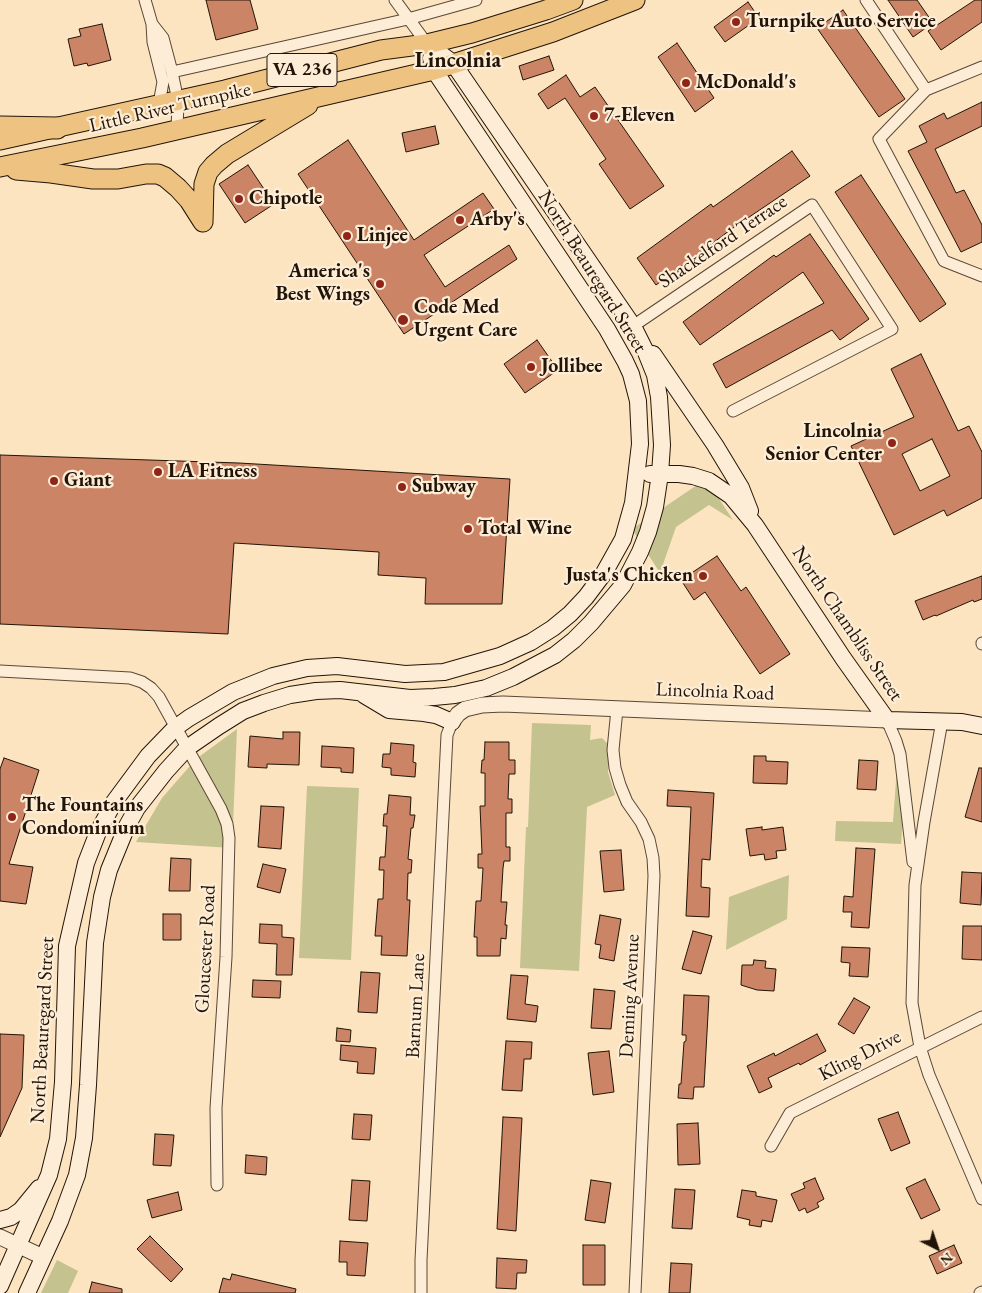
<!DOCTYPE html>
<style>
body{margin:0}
#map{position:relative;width:982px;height:1293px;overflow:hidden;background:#fce4c1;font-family:"EB Garamond",serif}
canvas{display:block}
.north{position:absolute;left:912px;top:1223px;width:50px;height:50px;-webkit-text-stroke:4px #fdedd7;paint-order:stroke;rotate:139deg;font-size:14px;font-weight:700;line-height:20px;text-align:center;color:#221406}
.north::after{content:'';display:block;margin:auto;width:18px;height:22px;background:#221406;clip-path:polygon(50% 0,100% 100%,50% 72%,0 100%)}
</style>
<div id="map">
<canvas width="982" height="1293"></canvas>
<div class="north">N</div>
</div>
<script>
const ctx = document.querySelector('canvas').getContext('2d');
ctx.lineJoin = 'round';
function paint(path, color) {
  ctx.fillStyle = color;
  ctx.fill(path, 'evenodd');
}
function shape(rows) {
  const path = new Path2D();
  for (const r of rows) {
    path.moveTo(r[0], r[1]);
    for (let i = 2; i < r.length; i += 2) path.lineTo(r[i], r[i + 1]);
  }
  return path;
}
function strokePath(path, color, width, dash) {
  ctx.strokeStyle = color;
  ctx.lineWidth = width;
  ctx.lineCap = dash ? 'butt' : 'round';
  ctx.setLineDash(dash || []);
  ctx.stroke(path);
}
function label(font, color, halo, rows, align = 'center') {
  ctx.font = font + ' "EB Garamond",serif';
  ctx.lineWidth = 4.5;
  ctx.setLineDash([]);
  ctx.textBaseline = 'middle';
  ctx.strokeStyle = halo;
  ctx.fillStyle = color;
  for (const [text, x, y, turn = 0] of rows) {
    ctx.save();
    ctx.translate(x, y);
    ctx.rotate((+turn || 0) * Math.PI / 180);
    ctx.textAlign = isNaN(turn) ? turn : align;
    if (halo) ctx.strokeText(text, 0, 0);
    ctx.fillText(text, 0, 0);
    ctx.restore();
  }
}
paint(shape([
 [706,479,733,520,709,505,676,527,660,573,632,529],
 [532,723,591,725,590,740,602,738,608,744,608,772,615,795,587,807,579,971,520,968,526,827,528,827],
 [237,729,232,848,136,842,162,798,196,759],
 [907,766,901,844,835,841,836,821,893,822,897,767],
 [307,786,359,788,351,960,299,958],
 [789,875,787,919,726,950,729,897],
 [57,1260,78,1271,68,1293,41,1293]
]), '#c4c28f');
const building = shape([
 [206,0,250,0,258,29,216,40,206,0],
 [888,0,917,0,933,23,913,37,888,0],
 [975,0,982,0,982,22,941,50,928,31,975,0],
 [748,2,759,18,725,42,714,27,748,2],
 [843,10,905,99,879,117,817,28,843,10],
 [102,24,111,60,88,66,87,63,74,66,68,39,81,36,79,29,102,24],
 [677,43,714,98,695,112,658,57,677,43],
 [549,56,554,70,523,80,519,66,549,56],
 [566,75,580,97,595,87,664,186,630,209,599,164,606,159,565,98,548,109,538,94,566,75],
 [982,102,982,126,935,149,956,193,964,190,982,225,982,242,961,252,908,151,927,142,919,126,944,113,947,119,982,102],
 [435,126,439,144,406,152,402,133,435,126],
 [348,140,414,240,483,193,494,209,424,255,445,287,509,245,517,259,404,334,298,174,348,140],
 [792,151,810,176,733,228,656,285,637,258,711,204,713,207,792,151],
 [248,165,274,204,245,223,219,184,248,165],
 [861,175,946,304,920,322,835,192,861,175],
 [810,234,869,319,840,340,832,330,726,388,713,364,824,303,803,272,700,345,683,322,774,255,776,257,810,234],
 [537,340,558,370,525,393,504,364,537,340],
 [921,354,958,431,969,426,982,452,982,498,947,516,944,510,894,535,851,446,914,417,891,369,921,354],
 [932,439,950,476,920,491,902,454,932,439],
 [0,455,239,463,510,479,502,604,425,604,426,578,378,575,379,552,234,543,228,634,0,624,0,455],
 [717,556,741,591,746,587,790,654,760,674,705,592,694,600,681,580,717,556],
 [982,576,982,599,974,602,973,600,936,616,935,615,923,620,915,601,982,576],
 [283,732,300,732,299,765,267,764,267,768,248,767,250,736,283,739,283,732],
 [485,742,509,742,509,760,515,760,515,774,509,774,508,799,512,799,512,813,506,813,506,847,510,847,510,861,504,861,503,868,501,902,507,902,505,925,507,925,506,939,501,938,500,956,477,956,477,937,474,937,476,901,481,901,483,868,478,868,478,854,482,854,480,806,485,806,485,773,481,773,482,760,484,760,485,742],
 [391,743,414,745,413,762,416,763,415,777,391,775,391,768,382,767,383,754,390,754,391,743],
 [322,746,354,748,353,773,341,772,341,768,321,767,322,746],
 [754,756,766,756,766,761,788,762,787,784,753,783,754,756],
 [4,758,39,770,9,864,33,867,26,904,0,901,0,769,4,758],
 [859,760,878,761,876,790,857,789,859,760],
 [979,768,982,768,982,822,965,817,979,768],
 [668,790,714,793,710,860,702,859,701,887,710,888,709,917,686,916,691,807,667,806,668,790],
 [389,795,411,797,410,815,415,815,413,828,411,828,408,859,412,860,411,873,408,873,407,900,410,900,407,956,381,955,382,936,375,936,378,899,383,899,384,870,379,870,380,857,385,857,387,826,383,826,384,814,387,814,389,795],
 [261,806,284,807,281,849,258,847,261,806],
 [762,827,762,830,783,827,786,850,776,851,777,858,765,860,764,854,750,856,746,829,762,827],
 [856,848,875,849,869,928,851,927,852,912,843,912,844,896,853,897,856,848],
 [621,850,624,890,604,892,600,851,621,850],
 [171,858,191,859,190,891,169,891,171,858],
 [263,864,286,869,280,893,257,887,263,864],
 [962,872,982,873,981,905,960,903,962,872],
 [163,914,181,914,181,940,163,940,163,914],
 [600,915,621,919,614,961,599,958,601,945,595,944,600,915],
 [260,924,282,925,282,937,294,938,292,975,276,975,277,944,259,943,260,924],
 [963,926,982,926,982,960,962,959,963,926],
 [693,931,712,936,701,974,682,969,693,931],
 [842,947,870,948,868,977,849,976,850,963,841,962,842,947],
 [754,960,766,961,765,968,776,969,774,991,757,990,741,985,742,965,753,965,754,960],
 [361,972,380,973,377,1013,358,1012,361,972],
 [511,975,528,976,525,1004,538,1006,536,1022,507,1019,511,975],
 [253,980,281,981,280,998,252,997,253,980],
 [594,989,615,991,611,1029,591,1028,594,989],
 [684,995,709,996,704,1087,694,1087,693,1099,678,1098,679,1084,681,1084,684,1042,686,1041,686,1035,682,1035,684,995],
 [854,998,870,1007,854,1034,838,1024,854,998],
 [337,1028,351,1030,350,1042,336,1041,337,1028],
 [0,1034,24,1035,22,1088,0,1137,0,1034],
 [817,1034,826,1051,800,1065,799,1063,768,1078,772,1087,759,1093,747,1066,774,1053,775,1056,817,1034],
 [506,1041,532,1042,531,1059,524,1059,522,1091,502,1090,506,1041],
 [341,1045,376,1048,374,1074,357,1073,358,1062,340,1060,341,1045],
 [609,1051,614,1092,593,1095,588,1053,609,1051],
 [898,1112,910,1143,891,1151,878,1119,898,1112],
 [354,1114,372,1115,370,1140,352,1139,354,1114],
 [503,1117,522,1118,516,1231,497,1229,503,1117],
 [698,1123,700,1164,678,1165,677,1124,698,1123],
 [155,1134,174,1135,171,1166,153,1165,155,1134],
 [246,1155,267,1157,266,1175,245,1173,246,1155],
 [815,1178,824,1199,817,1203,819,1207,807,1213,805,1208,799,1211,791,1194,805,1188,803,1183,815,1178],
 [925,1179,940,1210,921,1219,906,1188,925,1179],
 [352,1180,370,1181,367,1221,349,1220,352,1180],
 [591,1180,611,1183,605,1223,585,1220,591,1180],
 [675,1189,695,1190,692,1229,672,1228,675,1189],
 [742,1190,756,1192,756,1196,777,1200,772,1222,762,1220,761,1227,749,1225,750,1220,737,1217,742,1190],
 [178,1192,182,1210,152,1218,147,1200,178,1192],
 [150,1236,183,1269,171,1282,137,1249,150,1236],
 [340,1241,368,1243,365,1276,347,1275,347,1262,339,1262,340,1241],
 [583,1245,605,1245,605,1285,583,1285,583,1245],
 [954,1245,962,1263,937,1274,929,1256,954,1245],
 [497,1258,527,1260,526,1273,517,1273,516,1289,496,1288,497,1258],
 [671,1263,692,1264,690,1293,669,1293,671,1263],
 [232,1274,296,1289,295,1293,219,1293,223,1278,230,1280,232,1274],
 [92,1282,122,1289,122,1293,89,1293,92,1282]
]);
paint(building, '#cc8466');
strokePath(building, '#221406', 1);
const minor = shape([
 [145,0,152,24,153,42,163,82,159,104],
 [395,0,427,44],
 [866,0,926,90],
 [152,24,163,38,172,72,178,101,177,130],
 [982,67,926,90,879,139,944,261,982,276],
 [172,72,408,19,476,0],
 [633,326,812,205,892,329,733,411],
 [982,644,982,643],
 [0,671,130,678,142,682,151,688,159,697,221,809,227,824,229,838,226,957,216,1108,217,1185],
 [617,709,613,750,615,768,620,785,627,802,641,822,649,839,653,858,654,876,635,1293],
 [887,720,896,741,900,754,913,862],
 [942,721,924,822,915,885,912,1003,920,1047,929,1075,982,1199],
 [771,1146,790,1113,982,1017],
 [421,1293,421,1260,447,735,452,722],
 [980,1293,982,1292]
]);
const tertiary = shape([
 [452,722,458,714,465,709,482,705,503,704,887,720],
 [0,1237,43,1257]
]);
const secondary = shape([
 [653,354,715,445,741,488,750,511],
 [650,474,679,474,693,476,709,481,731,496,755,525,843,658,887,720,962,722,982,726],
 [364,695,389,710,424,713,436,715,452,722],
 [0,1220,11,1217,21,1210,39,1188],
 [0,1286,49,1175,58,1139,63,1082,67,946,86,863,98,832,114,802,148,756,175,728,189,718,233,692,273,676,307,668,337,666,405,674,444,672,500,656,531,642,553,628,570,614,586,597,604,573,623,539,633,503,640,444,638,401,631,374,625,361,607,329,434,70,431,58],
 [27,1293,60,1221,77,1175,84,1138,88,1085,95,943,102,897,109,870,127,826,137,808,166,771,187,748,219,726,243,711,264,703,290,695,316,691,340,690,410,698,434,697,455,695,486,688,513,677,555,655,574,640,591,623,623,585,640,552,648,532,655,507,660,474,662,445,659,397,655,375,645,350,633,326,453,63,427,44]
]);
const primary = shape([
 [0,140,225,90,381,50,427,44,472,33,546,10,573,0],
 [0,167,142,138,434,70,553,32,635,0],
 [16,170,51,173,93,179,118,179,146,174,158,174,165,177,178,188,189,200,203,222],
 [203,222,204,184,208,172,214,165,227,154,308,105]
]);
const motorway = shape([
 [0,127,57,128]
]);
strokePath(minor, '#584835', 13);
strokePath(tertiary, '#584835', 17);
strokePath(secondary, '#221406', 18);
strokePath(primary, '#221406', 21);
strokePath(motorway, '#221406', 23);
strokePath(minor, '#fdedd7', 11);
strokePath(tertiary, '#fdedd7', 15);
strokePath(secondary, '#fdedd7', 16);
strokePath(primary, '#eec280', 19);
strokePath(motorway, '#eec280', 21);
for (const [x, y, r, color] of [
 [736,22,5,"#8f2418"],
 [686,83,5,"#8f2418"],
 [594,116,5,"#8f2418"],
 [239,199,5,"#8f2418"],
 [460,220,5,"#8f2418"],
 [347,236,5,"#8f2418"],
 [380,284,5,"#8f2418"],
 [403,320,6,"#8f2418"],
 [531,367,5,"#8f2418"],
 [892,443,5,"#8f2418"],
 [158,472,5,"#8f2418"],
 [54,481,5,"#8f2418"],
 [402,487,5,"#8f2418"],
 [468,529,5,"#8f2418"],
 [703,576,5,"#8f2418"],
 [12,817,5,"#8f2418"]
]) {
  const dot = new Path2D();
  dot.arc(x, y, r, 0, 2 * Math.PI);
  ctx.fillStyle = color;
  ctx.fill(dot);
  strokePath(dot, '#fdedd7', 2);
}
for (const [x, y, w] of [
 [302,70,70]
]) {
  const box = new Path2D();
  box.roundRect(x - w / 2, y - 16.5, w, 33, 4);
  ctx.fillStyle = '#fdedd7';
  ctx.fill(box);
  strokePath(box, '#221406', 1);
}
label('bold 19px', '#221406', null, [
 ["VA 236",302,70]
]);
label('bold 20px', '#221406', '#fdedd7', [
 ["Turnpike Auto Service",746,22],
 ["McDonald's",696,83],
 ["7-Eleven",604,116],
 ["Chipotle",249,199],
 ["Arby's",470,220],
 ["Linjee",357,236],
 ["America's",370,272,"right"],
 ["Best Wings",370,295,"right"],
 ["Code Med",414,308],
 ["Urgent Care",414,331],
 ["Jollibee",541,367],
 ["Lincolnia",882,432,"right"],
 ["Senior Center",882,455,"right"],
 ["LA Fitness",168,472],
 ["Giant",64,481],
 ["Subway",412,487],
 ["Total Wine",478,529],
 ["Justa's Chicken",693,576,"right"],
 ["The Fountains",22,806],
 ["Condominium",22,829]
], 'left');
label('20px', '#221406', '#fdedd7', [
 ["Little River Turnpike",170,108,-13],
 ["Shackelford Terrace",723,242,-34],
 ["North Beauregard Street",592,272,58],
 ["North Chambliss Street",847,624,56],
 ["Lincolnia Road",715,692,2],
 ["Gloucester Road",206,949,-87],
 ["Deming Avenue",630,996,-87],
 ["Barnum Lane",416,1006,-87],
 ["North Beauregard Street",43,1030,-87],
 ["Kling Drive",860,1056,-27]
]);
label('bold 22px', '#221406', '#fdedd7', [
 ["Lincolnia",458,61]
]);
</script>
